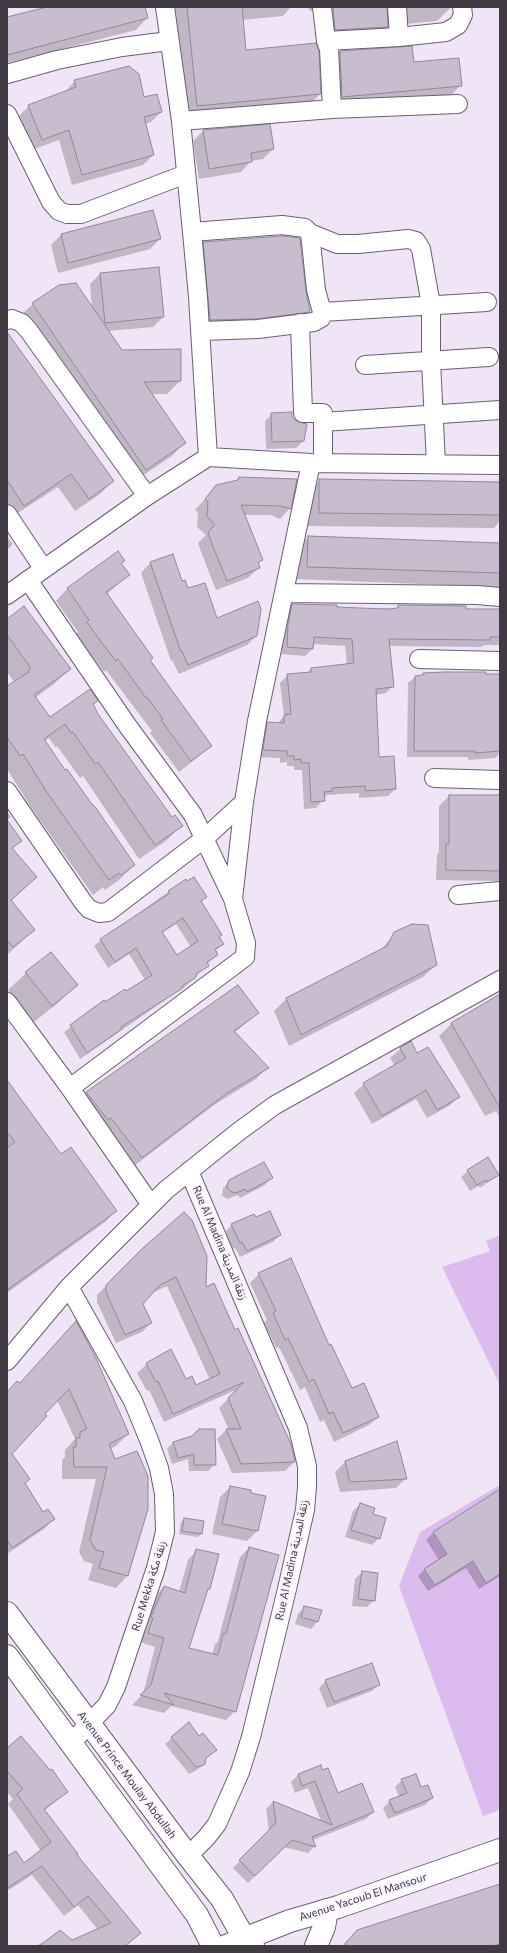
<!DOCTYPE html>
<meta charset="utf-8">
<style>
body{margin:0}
#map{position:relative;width:507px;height:1953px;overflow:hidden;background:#f0e4f7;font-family:Commissioner,sans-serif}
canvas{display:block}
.frame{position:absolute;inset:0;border:8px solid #403b43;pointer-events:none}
</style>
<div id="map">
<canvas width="507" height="1953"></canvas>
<div class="frame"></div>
</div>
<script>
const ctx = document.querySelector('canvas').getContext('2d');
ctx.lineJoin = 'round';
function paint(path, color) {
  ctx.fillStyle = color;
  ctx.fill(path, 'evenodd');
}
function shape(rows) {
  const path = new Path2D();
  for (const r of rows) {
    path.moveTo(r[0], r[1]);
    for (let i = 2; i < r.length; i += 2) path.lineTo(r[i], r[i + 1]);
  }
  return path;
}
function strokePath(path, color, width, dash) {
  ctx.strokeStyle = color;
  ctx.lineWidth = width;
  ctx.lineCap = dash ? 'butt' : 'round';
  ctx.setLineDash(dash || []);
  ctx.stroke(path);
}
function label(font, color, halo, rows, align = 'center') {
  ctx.font = font + ' Commissioner,"Noto Sans Arabic",sans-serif';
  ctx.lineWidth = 3.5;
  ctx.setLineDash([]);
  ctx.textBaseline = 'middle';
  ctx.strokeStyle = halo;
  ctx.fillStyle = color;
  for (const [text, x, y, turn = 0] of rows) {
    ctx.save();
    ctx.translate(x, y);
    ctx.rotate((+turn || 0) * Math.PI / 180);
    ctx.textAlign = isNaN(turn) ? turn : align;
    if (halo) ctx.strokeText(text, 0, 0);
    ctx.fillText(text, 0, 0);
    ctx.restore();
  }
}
paint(shape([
 [500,1235,500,1385,442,1267,490,1251,486,1241],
 [500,1485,500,1810,483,1816,399,1586,420,1532]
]), '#dcbbee');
paint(shape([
 [51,7,144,7,147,18,136,30,7,63,7,18],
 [173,7,291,7,283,16,242,20,245,51,320,94,307,107,184,119],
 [309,7,451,7,437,21,395,25,393,14,387,10,387,27,374,40,322,43,318,14,309,10],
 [340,52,413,63,461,85,448,98,329,110,327,65],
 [75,81,143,99,161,112,151,122,144,124,153,155,143,165,72,185,59,140,31,150,19,116,29,106,65,92],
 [270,126,273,149,263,159,251,161,241,172,199,179,193,141,203,131],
 [153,211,160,239,150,249,58,273,51,245,61,235],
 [204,243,305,291,309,312,296,325,197,333,191,256],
 [158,268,163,317,153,327,108,331,121,351,180,350,180,381,167,394,151,394,184,443,172,456,133,482,20,316,33,304,92,308,90,284,100,274],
 [7,344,113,481,100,494,75,511,58,487,10,518,7,513],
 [272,414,291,418,303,441,296,448,266,449,265,421],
 [239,478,290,508,280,519,271,515,244,515,262,560,257,564,259,567,248,578,216,590,200,549,198,543,206,535,197,527,198,512,195,510,217,486,235,482],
 [320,480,500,483,500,521,494,528,306,526,307,494],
 [7,537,13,544,7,550],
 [308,537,500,544,500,587,294,579,295,550],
 [118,552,124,561,120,564,128,575,107,594,149,661,210,746,198,757,179,772,150,733,152,731,106,670,104,672,91,655,76,634,78,632,56,601,67,589],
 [150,563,182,582,216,619,257,635,247,645,179,674,172,660,171,661,141,573],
 [293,605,360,609,396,609,399,606,500,610,500,645,484,645,481,647,389,646,393,686,386,693,375,695,378,758,395,789,388,796,359,798,359,793,327,795,316,808,304,809,302,770,294,770,294,766,287,766,287,762,280,763,280,758,256,757,260,731,268,724,277,724,284,716,280,683,288,675,307,673,311,669,347,665,345,646,312,644,312,649,305,656,280,654,285,613],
 [7,620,70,669,54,684,35,698,50,718,96,701,92,705,97,714,171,818,181,826,166,841,139,859,83,776,80,778,57,746,56,748,49,738,44,742,134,865,119,880,105,890,103,887,93,895,32,809,7,769,7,687,14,682,7,672],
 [423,674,500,675,500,753,495,758,468,760,468,757,407,757,408,683,415,677,421,677],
 [449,796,500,796,500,881,436,880,437,855,439,852,439,806],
 [7,811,11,817,7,820],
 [7,822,20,841,12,849,36,877,11,901,34,930,7,955],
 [185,880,206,897,200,903,221,935,219,938,223,944,215,951,217,954,187,985,80,1059,64,1032,104,1002,105,1003,126,992,145,980,129,954,108,968,94,946,101,940],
 [176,924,191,947,176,956,162,933],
 [395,933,436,965,423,977,289,1046,274,1011,286,999,380,951],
 [26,973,76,985,59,1002,34,1022,8,990],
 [500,995,500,1117,499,1117,496,1111,485,1116,439,1036,452,1023],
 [258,1013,234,1033,267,1068,256,1079,214,1105,130,1169,75,1105,87,1093],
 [411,1043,417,1054,448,1082,450,1081,459,1097,449,1106,427,1118,416,1099,372,1124,354,1093,364,1084,395,1066,390,1058,400,1049],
 [7,1082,60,1155,116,1211,105,1222,7,1293],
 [468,1171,498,1175,480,1188,479,1186,470,1191,461,1177],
 [271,1178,265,1185,240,1198,238,1195,228,1199,222,1196,223,1188,230,1181],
 [232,1225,280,1235,273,1242,240,1257,235,1248,233,1249,225,1232],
 [145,1247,205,1288,234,1331,290,1445,294,1462,285,1471,232,1473,217,1439,226,1430,229,1430,219,1408,238,1389,164,1422,149,1390,147,1391,137,1373,147,1364,186,1380,195,1386,210,1380,167,1286,152,1293,142,1304,151,1323,142,1332,116,1343,97,1302,97,1295],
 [259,1274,329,1346,351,1389,378,1417,369,1425,334,1442,324,1420,320,1422,305,1387,300,1390,279,1347,276,1348,264,1323,267,1320,250,1283],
 [65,1334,128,1434,116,1446,110,1449,114,1460,147,1509,127,1576,116,1588,88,1580,93,1564,84,1561,79,1552,96,1479,62,1479,62,1460,65,1457,65,1450,75,1439,57,1400,11,1454,24,1484,43,1513,54,1519,44,1529,7,1554,7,1392,20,1384],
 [173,1442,215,1464,208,1471,189,1471,188,1459,172,1464,167,1449],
 [345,1462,406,1478,396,1488,340,1492,335,1472],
 [230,1487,264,1497,257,1531,247,1541,212,1534,220,1497],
 [500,1491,500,1576,479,1589,466,1568,428,1591,418,1576,425,1569,439,1560,426,1540,433,1533],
 [360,1505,371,1515,379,1538,372,1545,345,1537,353,1511],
 [184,1519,203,1522,201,1534,198,1537,179,1534,181,1522],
 [249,1548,235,1711,226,1720,171,1706,164,1713,132,1705,143,1694,155,1647,140,1642,155,1596,164,1587,179,1592,188,1560,197,1550,209,1589,206,1592,187,1649,212,1655,215,1644,218,1641,240,1557],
 [362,1572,374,1600,367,1607,352,1606,355,1579],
 [305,1607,320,1611,317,1622,311,1629,295,1624,298,1614],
 [326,1681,379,1684,372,1691,327,1708,319,1688],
 [199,1737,215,1750,205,1759,204,1763,197,1770,189,1774,165,1744,172,1738],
 [7,1749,67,1792,44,1811,76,1855,140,1933,126,1946,35,1946,48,1940,72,1941,98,1930,78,1905,64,1916,32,1875,7,1891,7,1857,23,1865,41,1851,8,1804,13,1799,7,1792],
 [320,1767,337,1794,373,1812,366,1819,313,1840,315,1846,308,1853,284,1847,248,1883,233,1868,269,1831,266,1809,273,1802,321,1821,308,1788,295,1793,291,1782,298,1775],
 [402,1780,421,1789,432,1798,425,1805,388,1819,383,1808,390,1801,399,1797,395,1787],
 [500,1885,500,1946,342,1946,357,1931]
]), '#0003');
const building = shape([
 [47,7,145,7,148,18,7,55,7,17,47,7],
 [187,7,242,7,246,50,316,43,319,51,321,94,197,106,187,7],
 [333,7,387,7,388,27,335,30,333,7],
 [412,46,414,62,459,58,462,86,342,97,340,51,412,46],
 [129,66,139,74,144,97,157,94,162,112,144,117,154,155,82,175,69,130,42,140,28,105,76,87,74,80,129,66],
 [270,124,274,149,251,153,252,162,209,169,203,130,270,124],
 [153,210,161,239,68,263,61,234,153,210],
 [282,236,300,238,306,291,310,312,257,319,210,320,203,242,282,236],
 [159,267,164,317,105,323,100,273,159,267],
 [76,283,122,350,181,349,181,381,144,382,186,443,146,470,32,303,59,285,76,283],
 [7,332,114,481,89,499,71,474,24,506,7,480,7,332],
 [292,412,292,417,298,422,307,424,304,441,272,442,271,413,292,412],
 [239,477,297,479,291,509,281,506,241,505,263,560,258,562,260,568,227,581,210,539,208,532,215,525,207,516,208,502,205,499,216,485,238,480,239,477],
 [319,479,500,482,500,515,319,513,319,479],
 [308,536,500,543,500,573,307,567,308,536],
 [118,551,125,561,121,563,130,575,106,592,153,658,150,660,212,746,191,761,161,720,163,719,147,697,146,698,118,659,116,661,102,643,87,622,89,620,67,588,118,551],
 [173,554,182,581,185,580,188,588,205,583,217,618,258,601,261,609,257,636,188,665,182,651,181,652,150,562,173,554],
 [292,604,337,605,337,607,360,608,388,609,398,608,398,605,466,606,466,609,500,609,500,637,490,637,490,640,389,639,394,687,376,689,379,757,394,756,396,789,366,791,365,786,332,788,332,791,324,792,325,801,311,802,309,763,301,763,301,759,294,760,294,756,287,756,287,751,263,750,267,722,284,723,284,715,291,714,287,674,311,672,311,668,354,663,352,639,314,637,313,649,287,647,288,624,292,604],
 [24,606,71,669,34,695,50,717,90,689,98,701,93,704,98,714,172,817,175,815,183,826,155,845,98,762,95,764,73,732,71,733,65,724,44,739,65,770,67,769,91,803,96,808,135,865,121,875,119,873,109,880,48,794,23,754,20,756,7,737,7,686,29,672,28,670,31,668,7,635,7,619,24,606],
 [445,672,486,672,486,674,500,674,500,751,475,753,475,751,414,751,415,676,423,675,423,673,445,672],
 [449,795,500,795,500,871,446,870,446,844,449,844,449,795],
 [7,820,22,841,12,848,37,877,11,900,35,930,13,947,7,940,7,820],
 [194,877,207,897,201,901,222,935,219,937,224,944,215,949,218,955,207,962,209,966,196,974,197,975,195,978,182,986,183,988,121,1027,122,1029,87,1053,70,1025,104,1000,105,1002,125,989,126,991,152,975,136,948,115,962,100,939,170,893,168,891,186,879,187,881,194,877],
 [183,918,198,941,177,955,162,932,183,918],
 [412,924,428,925,437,965,301,1035,286,998,387,946,394,932,412,924],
 [51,952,78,985,52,1006,25,972,51,952],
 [238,985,259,1013,234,1031,269,1068,227,1093,142,1158,111,1118,108,1120,86,1092,238,985],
 [500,994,500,1108,451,1023,500,994],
 [411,1041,417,1053,428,1047,460,1097,437,1110,426,1090,382,1116,363,1083,406,1058,400,1048,411,1041],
 [7,1080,61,1154,71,1147,117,1211,7,1290,7,1148,15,1142,7,1132,7,1080],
 [488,1157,499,1175,487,1182,486,1180,477,1185,467,1170,488,1157],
 [264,1162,273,1178,247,1192,245,1189,236,1193,232,1192,228,1189,227,1185,229,1180,264,1162],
 [270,1211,281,1235,247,1251,242,1242,240,1243,231,1224,254,1214,256,1217,270,1211],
 [184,1212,192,1220,207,1256,206,1287,214,1283,235,1330,238,1328,291,1444,295,1462,241,1464,226,1429,241,1429,228,1398,244,1382,173,1414,158,1381,156,1382,146,1363,171,1349,186,1379,192,1376,196,1385,220,1374,176,1277,160,1285,143,1304,152,1323,125,1335,106,1292,106,1285,144,1247,184,1212],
 [291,1258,329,1345,331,1344,352,1388,364,1383,379,1417,343,1433,333,1412,329,1414,314,1379,309,1382,288,1338,285,1340,273,1313,276,1311,258,1273,291,1258],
 [76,1321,95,1356,129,1434,109,1444,115,1459,137,1451,148,1476,148,1509,128,1576,99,1568,104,1552,96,1550,90,1540,107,1467,74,1467,73,1447,76,1447,76,1438,80,1438,80,1432,87,1429,69,1389,45,1414,47,1416,12,1454,30,1479,25,1483,43,1512,48,1509,55,1519,12,1548,7,1540,7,1392,17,1381,20,1383,76,1321],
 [199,1429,215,1429,216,1465,194,1465,194,1454,178,1458,173,1442,192,1436,199,1429],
 [397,1441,407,1479,350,1482,345,1461,397,1441],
 [230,1486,251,1490,251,1493,266,1496,258,1531,222,1524,230,1486],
 [500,1489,500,1574,486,1583,473,1561,435,1585,424,1569,447,1554,433,1532,500,1489],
 [360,1503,375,1508,373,1514,386,1518,380,1539,351,1530,360,1503],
 [184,1518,204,1521,202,1534,182,1531,184,1518],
 [249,1547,279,1555,236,1712,164,1693,174,1705,140,1695,151,1685,164,1638,148,1633,153,1618,151,1617,164,1586,185,1593,196,1549,219,1554,210,1589,208,1589,189,1648,218,1655,223,1634,226,1634,249,1547],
 [362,1571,378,1573,375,1601,358,1599,362,1571],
 [304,1606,322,1610,318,1622,301,1617,304,1606],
 [372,1663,380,1685,334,1702,325,1680,372,1663],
 [189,1722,199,1736,203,1733,217,1750,206,1758,205,1764,202,1766,196,1767,171,1737,189,1722],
 [21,1736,50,1770,52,1769,68,1792,44,1809,78,1854,77,1855,141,1933,125,1946,39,1946,60,1930,72,1940,111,1923,88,1896,74,1907,42,1866,7,1888,7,1856,16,1851,24,1863,51,1842,17,1794,23,1789,7,1771,7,1748,21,1736],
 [321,1765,322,1770,328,1768,338,1793,362,1783,374,1812,312,1837,316,1847,292,1840,255,1876,239,1860,276,1823,273,1801,332,1825,315,1781,302,1786,298,1774,321,1765],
 [416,1774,421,1787,428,1785,433,1798,395,1813,389,1800,407,1793,401,1779,416,1774],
 [500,1884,500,1944,492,1946,343,1946,357,1930,500,1884]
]);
paint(building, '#c8bccf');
strokePath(building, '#928798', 1);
const street = shape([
 [165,7,181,121,192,232,198,297,208,457],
 [322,7,326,41,329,49,332,109],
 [397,7,399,37],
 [326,41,399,37,446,32,458,25,463,15,462,7],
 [7,74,57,60,122,47,169,41],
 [7,114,51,202,59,211,67,214,81,214,186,174],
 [181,121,332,109,458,104],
 [192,232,282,225,305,228,310,233,337,244,358,244,408,239,416,241,421,249,431,305,431,361,436,464],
 [322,312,487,302],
 [7,320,12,319,22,323,29,331,147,496],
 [300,323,303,413,323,413,323,462],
 [201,331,258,329,314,322,321,318,322,312,316,290,310,233],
 [365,365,489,357],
 [323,422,500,410],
 [7,514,43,568],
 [28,580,127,725,193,815,233,899,246,943,245,957,70,1088],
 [284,593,477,595,500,597],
 [7,595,147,496,208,457,311,463,500,465],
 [419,659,500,661],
 [434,778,500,780],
 [7,791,83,902,89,909,99,913,108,912,205,838,244,802],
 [458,895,500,891],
 [233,899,244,802,257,721,311,463],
 [7,1002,70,1088,151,1205],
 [69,1287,133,1401,149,1440,159,1468,164,1494,165,1532,156,1568,116,1687,107,1705,71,1743],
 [7,1361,69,1287,166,1190,238,1132,275,1105,500,980],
 [188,1856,206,1838,217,1824,240,1772,251,1737,287,1589,305,1510,307,1487,307,1466,298,1428,189,1171]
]);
const secondary = shape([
 [226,1946,290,1921,338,1907,500,1850]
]);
const primary = shape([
 [7,1613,188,1856,222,1899,244,1938,253,1946],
 [7,1656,197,1915,213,1946],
 [316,1946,324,1927,327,1910]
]);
strokePath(street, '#6a5f6f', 20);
strokePath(secondary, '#6a5f6f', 24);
strokePath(primary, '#6a5f6f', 24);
strokePath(street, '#fff', 18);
strokePath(secondary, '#fff', 22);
strokePath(primary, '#fff', 22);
label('11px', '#403b43', '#faf3ff', [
 ["Rue Al Madina زنقة المدينة",220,1243,67],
 ["Rue Al Madina زنقة المدينة",292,1560,-78],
 ["Rue Mekka زنقة مكة",149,1586,-73],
 ["Avenue Prince Moulay Abdullah",127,1775,53],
 ["Avenue Yacoub El Mansour",363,1897,-18]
]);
</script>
